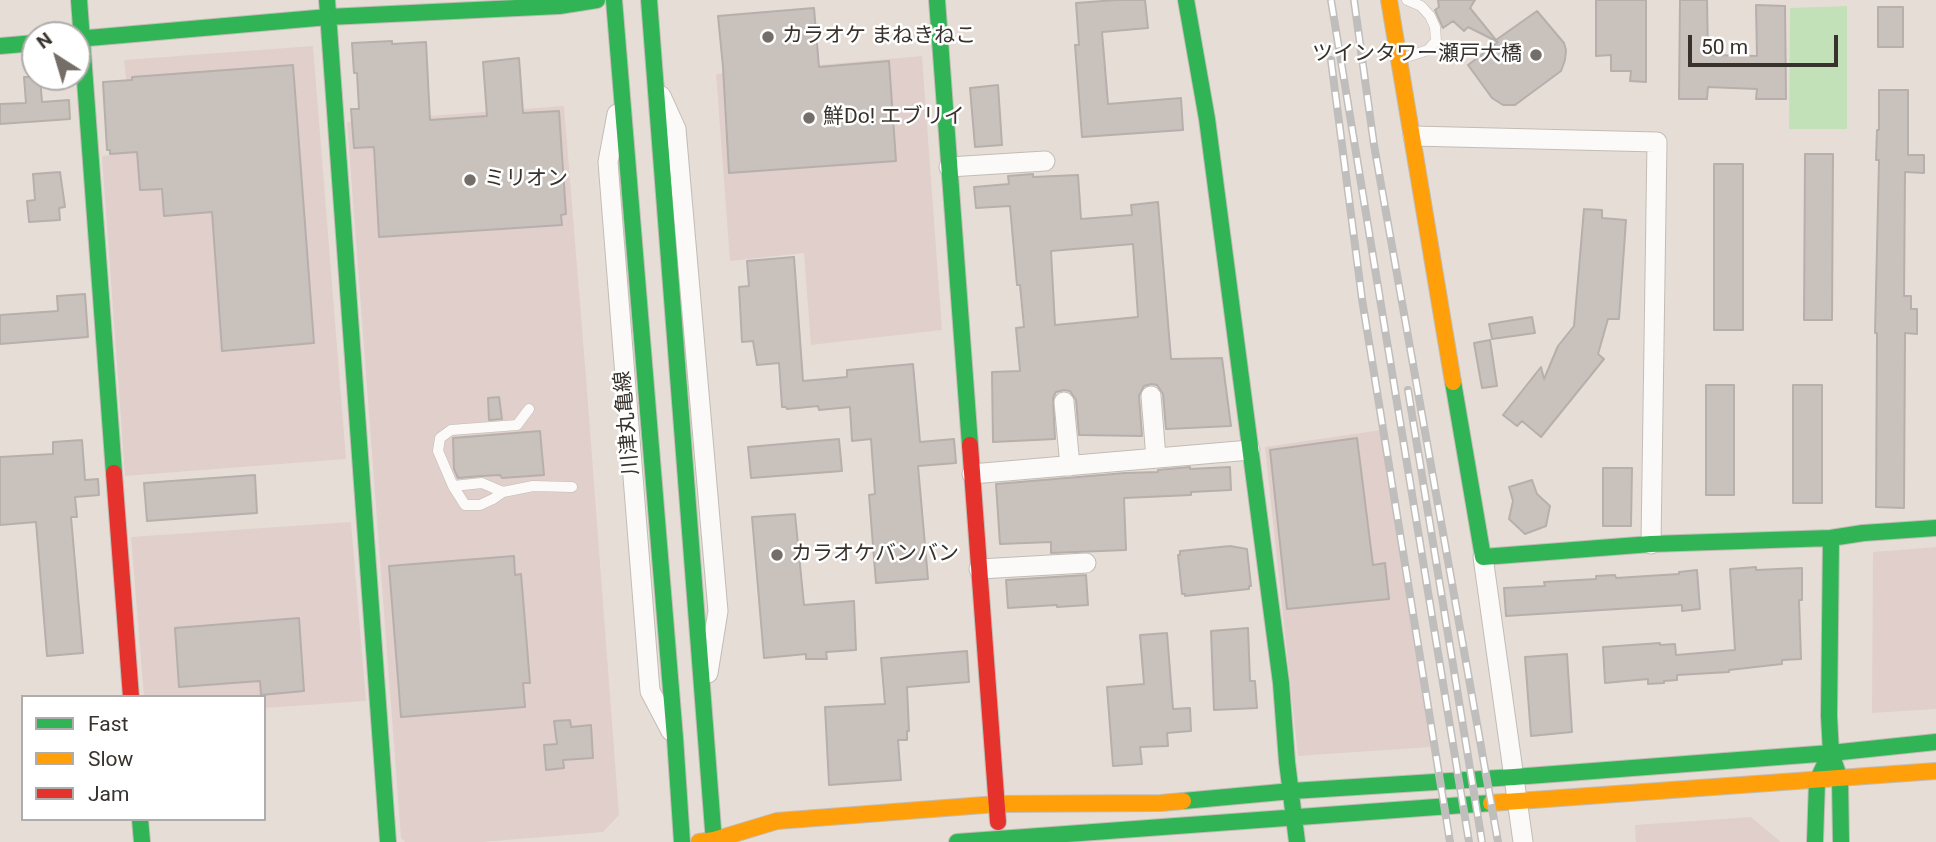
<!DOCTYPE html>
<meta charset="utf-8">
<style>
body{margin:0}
#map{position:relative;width:1936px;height:842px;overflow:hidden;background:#e6ded6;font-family:Roboto,sans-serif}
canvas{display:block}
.legend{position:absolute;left:21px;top:695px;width:245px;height:126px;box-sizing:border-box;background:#fff;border:2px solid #afadab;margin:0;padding:9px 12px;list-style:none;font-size:21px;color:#38322d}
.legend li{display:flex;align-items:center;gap:14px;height:35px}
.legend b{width:35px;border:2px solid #afadab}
.north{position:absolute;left:21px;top:21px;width:70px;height:70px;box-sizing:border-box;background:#fff;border:2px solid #afadab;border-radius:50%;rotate:323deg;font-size:19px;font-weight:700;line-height:28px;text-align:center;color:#38322d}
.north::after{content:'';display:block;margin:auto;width:24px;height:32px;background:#756e68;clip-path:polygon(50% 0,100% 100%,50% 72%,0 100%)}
.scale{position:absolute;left:1688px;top:35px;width:150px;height:32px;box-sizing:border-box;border:4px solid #38322d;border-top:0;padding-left:9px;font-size:21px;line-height:24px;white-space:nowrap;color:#38322d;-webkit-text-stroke:5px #fff;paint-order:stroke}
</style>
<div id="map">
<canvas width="1936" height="842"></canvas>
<ul class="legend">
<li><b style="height:9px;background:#30b455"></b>Fast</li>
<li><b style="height:9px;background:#ff9f0a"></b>Slow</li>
<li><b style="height:9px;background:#e5322d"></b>Jam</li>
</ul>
<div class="north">N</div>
<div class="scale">50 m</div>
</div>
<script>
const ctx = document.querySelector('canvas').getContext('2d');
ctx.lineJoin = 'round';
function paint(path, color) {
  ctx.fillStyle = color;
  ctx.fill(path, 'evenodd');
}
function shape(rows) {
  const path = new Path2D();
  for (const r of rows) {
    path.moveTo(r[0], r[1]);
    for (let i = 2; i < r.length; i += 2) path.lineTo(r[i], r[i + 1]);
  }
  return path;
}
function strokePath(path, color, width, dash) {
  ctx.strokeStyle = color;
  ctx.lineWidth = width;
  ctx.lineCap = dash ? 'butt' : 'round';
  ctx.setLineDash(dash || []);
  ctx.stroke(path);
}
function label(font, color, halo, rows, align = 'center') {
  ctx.font = font + ' Roboto,"Noto Sans JP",sans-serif';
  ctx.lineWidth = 5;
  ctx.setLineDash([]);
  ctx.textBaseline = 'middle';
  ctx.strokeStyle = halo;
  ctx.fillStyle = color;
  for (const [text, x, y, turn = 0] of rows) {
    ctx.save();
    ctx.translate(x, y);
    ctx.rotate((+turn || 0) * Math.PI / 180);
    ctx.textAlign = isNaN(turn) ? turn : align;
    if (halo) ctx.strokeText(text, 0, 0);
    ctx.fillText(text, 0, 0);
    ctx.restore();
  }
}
paint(shape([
 [313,46,346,459,125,476,102,156,134,152,124,60],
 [922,56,942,330,811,345,804,253,730,261,716,74],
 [564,106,586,377,619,815,603,832,482,842,405,842,401,838,347,122],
 [1381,430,1431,747,1298,756,1265,447],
 [351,522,366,701,264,708,264,697,144,697,131,537],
 [1936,547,1936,709,1872,713,1873,552],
 [1751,817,1781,842,1636,842,1635,825]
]), '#e1cfcb');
paint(shape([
 [1847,6,1847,129,1789,129,1790,8]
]), '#c2e1b8');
const building = shape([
 [1116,0,1145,0,1148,28,1102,32,1108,104,1181,98,1183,130,1082,137,1075,45,1079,45,1076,3,1116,0],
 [1438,0,1475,0,1470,8,1496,40,1537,11,1564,43,1566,50,1565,60,1561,71,1515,105,1503,105,1492,98,1468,65,1498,42,1468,27,1464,31,1453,21,1443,28,1435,10,1439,7,1438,0],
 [1596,0,1646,0,1646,82,1630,81,1631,71,1611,71,1611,55,1596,56,1596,0],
 [1680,0,1707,0,1708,55,1757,56,1756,5,1785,6,1786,99,1756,99,1757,89,1708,87,1707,99,1679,99,1680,0],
 [1878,7,1903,7,1903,47,1878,47,1878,7],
 [814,8,819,67,889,61,896,161,729,173,723,67,718,16,814,8],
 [392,41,392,44,426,42,430,120,487,116,483,62,519,58,523,113,559,111,566,214,561,215,562,225,379,237,374,147,354,148,351,109,359,109,357,73,354,73,352,43,392,41],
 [293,65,314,343,222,351,212,212,164,216,162,189,140,190,137,152,110,154,110,150,107,150,103,82,132,80,132,77,293,65],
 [24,77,40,77,42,102,69,100,70,119,0,124,0,104,26,103,24,77],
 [998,85,1002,145,975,147,970,88,998,85],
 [1879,90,1908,90,1908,155,1924,155,1924,173,1905,172,1904,296,1911,296,1911,309,1917,309,1917,334,1905,333,1904,508,1876,507,1877,333,1875,333,1879,160,1876,160,1877,130,1879,130,1879,90],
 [1805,154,1833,154,1832,320,1804,320,1805,154],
 [1714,164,1743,164,1743,330,1714,330,1714,164],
 [60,172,65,207,59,208,60,220,29,222,27,201,35,200,33,174,60,172],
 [1033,174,1033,177,1078,175,1081,219,1132,215,1131,205,1158,202,1171,359,1222,358,1231,426,1166,429,1163,394,1157,385,1151,384,1144,386,1139,396,1142,436,1079,435,1076,400,1070,391,1064,390,1056,392,1053,398,1055,439,993,442,992,372,1020,371,1016,328,1024,327,1020,285,1017,285,1010,206,976,208,974,187,1009,184,1008,176,1033,174],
 [1133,244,1138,317,1055,325,1051,251,1133,244],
 [1584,209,1602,210,1602,218,1626,220,1619,319,1608,319,1598,354,1604,359,1541,437,1522,421,1517,426,1503,415,1541,367,1544,379,1558,346,1574,326,1584,209],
 [794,257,803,381,847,377,847,370,913,364,920,442,954,439,956,463,918,466,928,579,876,583,869,495,875,494,871,439,852,441,850,407,819,410,818,406,787,409,786,407,782,407,779,363,757,365,753,341,742,342,739,287,749,286,747,261,794,257],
 [85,294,88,337,0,344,0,315,58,311,57,296,85,294],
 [1532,317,1535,333,1492,339,1489,324,1532,317],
 [1490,340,1497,386,1482,388,1474,343,1490,340],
 [1706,385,1734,385,1734,495,1706,495,1706,385],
 [1793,385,1822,385,1822,503,1793,503,1793,385],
 [499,397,502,419,489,420,488,398,499,397],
 [540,431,544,475,502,478,500,475,481,476,458,478,454,469,453,438,540,431],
 [1357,438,1373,565,1385,563,1389,599,1287,609,1270,450,1357,438],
 [839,439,842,471,751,478,748,447,839,439],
 [82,440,85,480,98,479,99,495,75,497,77,517,71,517,83,653,47,656,36,522,0,525,0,457,53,454,53,442,82,440],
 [1190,467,1190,469,1230,467,1231,490,1191,492,1191,495,1124,498,1126,550,1051,553,1051,542,1000,544,996,484,1125,473,1158,472,1158,470,1190,467],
 [1603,468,1632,468,1631,526,1603,526,1603,468],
 [255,475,257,513,147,521,144,483,255,475],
 [1532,480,1537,494,1550,506,1546,526,1525,534,1509,519,1513,501,1509,487,1532,480],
 [795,514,804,605,854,601,856,650,826,652,827,659,806,659,806,654,764,658,752,517,795,514],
 [1230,546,1247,549,1251,586,1249,586,1249,589,1185,596,1185,594,1182,594,1178,555,1180,555,1180,551,1230,546],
 [514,556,515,575,521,574,530,683,523,683,525,707,401,717,389,566,514,556],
 [1756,567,1756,570,1802,568,1802,600,1799,600,1801,659,1782,660,1782,664,1729,670,1729,672,1677,675,1677,680,1664,681,1664,683,1648,684,1648,679,1605,683,1603,647,1660,643,1660,645,1675,644,1676,655,1735,650,1730,569,1756,567],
 [1697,570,1700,609,1682,611,1682,605,1506,616,1504,588,1545,586,1544,582,1596,579,1596,576,1615,575,1616,578,1679,574,1679,572,1697,570],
 [1086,575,1088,605,1057,607,1057,605,1008,608,1006,580,1086,575],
 [299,618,304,691,261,695,260,681,179,687,175,628,299,618],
 [1248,628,1250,681,1255,681,1257,708,1214,710,1211,631,1248,628],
 [1167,633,1173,709,1190,708,1191,731,1167,733,1168,746,1140,747,1142,764,1113,766,1107,687,1144,684,1140,635,1167,633],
 [967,651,969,682,907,687,909,731,907,731,907,740,898,740,901,780,829,785,825,707,885,704,881,658,967,651],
 [1567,654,1572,732,1531,736,1525,657,1567,654],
 [570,720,571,727,591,725,593,758,563,760,564,768,546,770,544,745,557,744,554,721,570,720]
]);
paint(building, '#c8c1bc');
strokePath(building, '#b6afab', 2);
const lane = shape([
 [1400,59,1428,50,1436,41,1435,27,1430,16,1421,6,1407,0],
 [529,409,517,425,451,430,440,438,438,451,453,486,482,483,503,492,533,486,572,487],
 [453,486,465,505,480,505,493,499,503,492]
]);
const street = shape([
 [661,96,676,129,718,611,708,673],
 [617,114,608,162,650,691,671,731],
 [1413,136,1657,142,1651,544],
 [949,167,1045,161],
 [1151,396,1156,458],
 [1064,402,1070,466],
 [972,474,1250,450],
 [1483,557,1523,842],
 [979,569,1086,563]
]);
const fast = shape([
 [79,0,114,473],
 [327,0,388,842],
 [614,0,675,738,682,842],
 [649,0,714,842],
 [937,0,970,445],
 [1186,0,1207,119,1281,683,1287,762,1297,842],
 [77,39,328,17,559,6,597,0],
 [0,46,35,43],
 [1453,382,1483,557,1651,544,1831,538,1863,533,1936,528],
 [1831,538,1829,716,1831,753,1840,779,1841,842],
 [1183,801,1292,791,1514,777,1831,753,1936,742],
 [140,819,142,842],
 [957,842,1491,803],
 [1815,842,1817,781,1825,764]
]);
const slow = shape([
 [1389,0,1453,382],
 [1491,803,1936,771],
 [699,842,714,840,777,821,997,804,1161,803,1183,801]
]);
const jam = shape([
 [970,445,998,822],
 [114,473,131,697]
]);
strokePath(lane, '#c2bcb5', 11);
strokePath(street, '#c2bcb5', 21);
strokePath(fast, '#c2bcb5', 18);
strokePath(slow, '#c2bcb5', 18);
strokePath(jam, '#c2bcb5', 18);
strokePath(lane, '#fbfaf9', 10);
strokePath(street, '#fbfaf9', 19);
strokePath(fast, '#30b455', 16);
strokePath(slow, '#ff9f0a', 16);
strokePath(jam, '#e5322d', 16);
const rail = shape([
 [1331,0,1469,842],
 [1354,0,1374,145,1498,842],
 [1331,60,1362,299,1450,842],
 [1408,390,1482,842]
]);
strokePath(rail, '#c0bebc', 8);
strokePath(rail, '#fff', 5, [16]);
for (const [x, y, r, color] of [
 [768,37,7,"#756e68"],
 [1536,55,7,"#756e68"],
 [809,118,7,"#756e68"],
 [470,180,7,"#756e68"],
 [777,555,7,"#756e68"]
]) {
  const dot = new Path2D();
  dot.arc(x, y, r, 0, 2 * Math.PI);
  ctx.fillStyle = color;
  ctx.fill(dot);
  strokePath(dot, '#fff', 2.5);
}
label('21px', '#38322d', '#fff', [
 ["カラオケ まねきねこ",782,37],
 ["ツインタワー瀬戸大橋",1522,55,"right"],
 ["鮮Do! エブリイ",823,118],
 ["ミリオン",484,180],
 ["カラオケバンバン",791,555]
], 'left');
label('21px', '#38322d', '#fff', [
 ["川津丸亀線",628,423,-95]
]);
</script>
